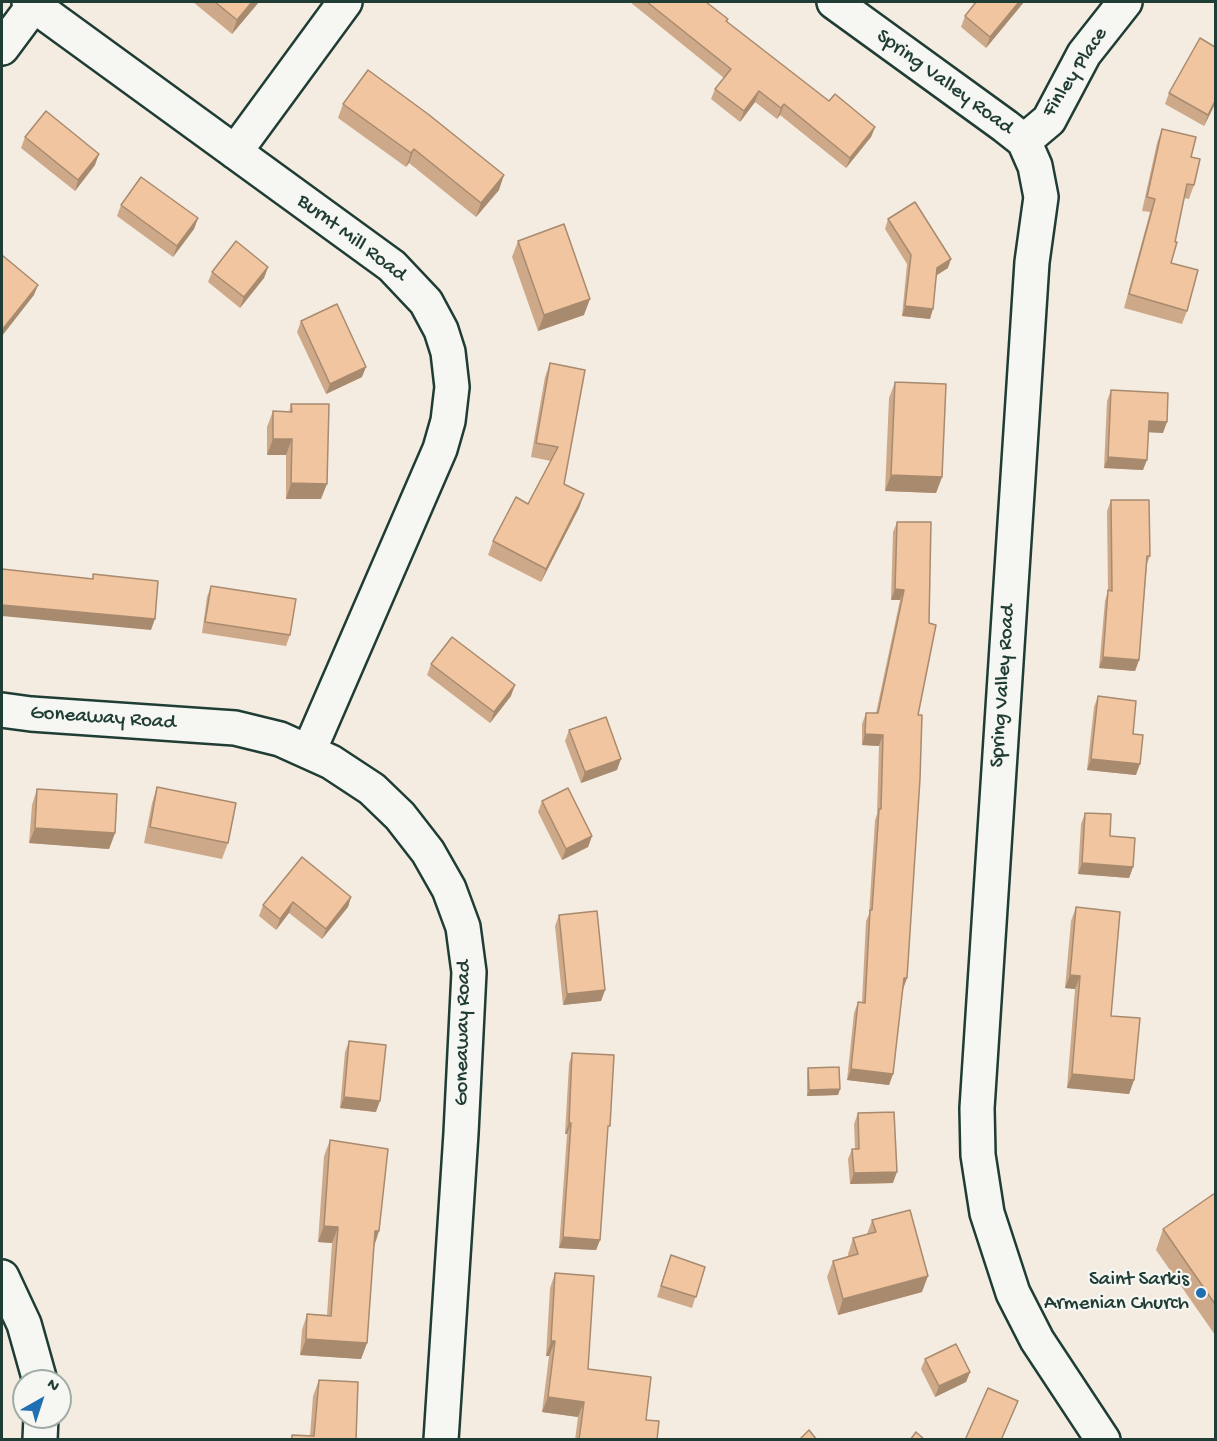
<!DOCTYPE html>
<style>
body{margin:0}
#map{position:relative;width:1217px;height:1441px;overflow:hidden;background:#f5ece1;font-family:"Gochi Hand",sans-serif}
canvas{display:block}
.frame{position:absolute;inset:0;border:3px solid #1f3d34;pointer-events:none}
.north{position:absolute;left:12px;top:1369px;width:60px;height:60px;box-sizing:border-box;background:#f6f6f2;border:2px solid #a0aca6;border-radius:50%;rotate:39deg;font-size:16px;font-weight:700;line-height:24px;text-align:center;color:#1f3d34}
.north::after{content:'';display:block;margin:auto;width:21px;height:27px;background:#1f6fb2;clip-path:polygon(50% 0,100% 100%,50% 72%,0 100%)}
</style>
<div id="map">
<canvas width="1217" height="1441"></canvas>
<div class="frame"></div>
<div class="north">N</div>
</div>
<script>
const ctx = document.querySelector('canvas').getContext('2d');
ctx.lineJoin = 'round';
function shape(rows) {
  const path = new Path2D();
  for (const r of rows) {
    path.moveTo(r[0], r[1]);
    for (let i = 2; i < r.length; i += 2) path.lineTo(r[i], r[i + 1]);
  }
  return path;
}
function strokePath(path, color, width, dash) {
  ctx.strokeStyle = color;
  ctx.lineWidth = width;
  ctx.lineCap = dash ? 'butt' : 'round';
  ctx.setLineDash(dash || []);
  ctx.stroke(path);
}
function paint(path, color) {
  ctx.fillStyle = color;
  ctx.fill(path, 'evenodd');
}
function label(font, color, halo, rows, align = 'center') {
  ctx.font = font + ' "Gochi Hand",sans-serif';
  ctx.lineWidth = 4.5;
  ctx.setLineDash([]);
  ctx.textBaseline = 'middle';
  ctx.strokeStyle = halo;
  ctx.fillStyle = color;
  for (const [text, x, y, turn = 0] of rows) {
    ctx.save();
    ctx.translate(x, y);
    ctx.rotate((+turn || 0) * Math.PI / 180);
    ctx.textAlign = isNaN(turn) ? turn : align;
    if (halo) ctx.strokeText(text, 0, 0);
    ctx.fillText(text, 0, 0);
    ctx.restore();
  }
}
const minor = shape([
 [29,2,392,266,426,302,441,330,448,352,452,387,448,421,440,449,309,751],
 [834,2,1005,126,1024,141,1035,166,1041,197,1032,262,977,1108,978,1155,987,1213,1013,1293,1037,1340,1103,1440],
 [2,48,34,5],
 [1024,141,1049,120,1084,54,1125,2],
 [235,152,345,2],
 [2,710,31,714,235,728,280,739,331,762,372,789,400,816,428,852,449,889,463,927,469,972,461,1133,441,1440],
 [2,1277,24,1324,40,1381],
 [40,1440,41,1417]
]);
strokePath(minor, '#1f3d34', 38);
strokePath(minor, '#f6f6f2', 33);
paint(shape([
 [193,2,259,2,232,34],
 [630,2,706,2,728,19,727,22,829,101,875,127,871,137,846,168,780,115,777,119,755,102,740,122,711,99,715,89,724,78],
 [1024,2,986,48,961,27,965,16],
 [1169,93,1215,104,1204,126,1165,104],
 [343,104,499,190,476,217,409,163,406,167,338,118],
 [1162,129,1191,157,1194,185,1189,199,1184,198,1171,263,1187,311,1182,324,1124,308,1150,212,1142,211,1157,143],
 [25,137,95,165,75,191,21,148],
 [121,205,198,218,194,229,173,257,117,216],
 [888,219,948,268,936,275,930,319,902,316,907,264,885,229],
 [518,241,584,315,538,331,512,257],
 [268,267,264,278,240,308,208,282,212,272],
 [301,321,362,377,326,394,297,332],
 [550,363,564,484,584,494,579,508,541,582,488,555,493,541,528,504,551,461,531,457,545,377],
 [895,382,942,477,936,493,885,491,889,398],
 [1111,390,1163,433,1149,432,1143,470,1104,468,1107,401],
 [291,404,321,499,286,499,286,455,267,455,267,427,273,411,289,412],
 [1111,500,1150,556,1147,564,1139,660,1135,671,1099,668,1105,601,1108,591,1107,511],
 [897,522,918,715,907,978,903,989,893,1074,889,1085,847,1080,854,1013,858,1002,862,1002,866,921,869,914,875,820,877,814,879,746,862,745,862,724,866,713,876,713,900,600,891,600,893,532],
 [211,586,290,635,286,646,202,633,207,597],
 [431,664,511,696,490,723,427,675],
 [1098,696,1133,734,1136,775,1087,770,1094,707],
 [569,730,617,770,581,783,565,741],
 [157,787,228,843,222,859,144,843,152,803],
 [37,789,115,833,109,849,29,843,32,805],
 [542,801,592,836,588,847,562,860,538,812],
 [1085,813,1110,836,1133,867,1129,878,1078,874,1081,824],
 [351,897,348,907,322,939,289,913,276,930,259,916,263,905],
 [1076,907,1111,1016,1134,1080,1129,1094,1067,1088,1075,989,1065,988,1071,921],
 [559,915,605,990,601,1001,563,1005,555,926],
 [349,1041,376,1112,340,1108,345,1052],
 [572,1053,600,1240,596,1250,559,1248,567,1134,565,1134,569,1064],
 [808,1068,840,1089,838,1095,807,1096,807,1073],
 [858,1113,893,1183,850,1184,848,1159,852,1149,855,1149,854,1124],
 [330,1140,374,1247,367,1343,361,1359,300,1355,302,1330,307,1314,327,1315,332,1243,318,1242,324,1156],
 [1215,1193,1215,1335,1156,1250,1163,1229],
 [872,1220,922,1292,838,1315,827,1277,833,1261,848,1256,848,1254,853,1238,867,1234],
 [667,1266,705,1267,692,1308,657,1297],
 [555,1273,588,1369,646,1420,657,1440,575,1440,578,1417,542,1412,549,1356,546,1356,550,1288],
 [925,1359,970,1372,966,1382,935,1397,921,1369],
 [319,1380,356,1440,291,1440,292,1435,310,1436,313,1396]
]), '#cea989');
paint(shape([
 [252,2,259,2,232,34,237,20],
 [1019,2,1024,2,986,48,990,37],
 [759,91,755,102,740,122,744,111],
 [1215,101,1215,104,1204,126,1208,115],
 [784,104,780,115,777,119,781,108],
 [875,127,871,137,846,168,850,158],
 [414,149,409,163,406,167,411,153],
 [99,154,95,165,75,191,78,180],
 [504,175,499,190,476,217,481,203],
 [198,218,194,229,173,257,177,246],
 [951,259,948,268,934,277,937,268],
 [268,267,264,278,240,308,244,297],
 [38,285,34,295,2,336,2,330],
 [590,299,584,315,538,331,544,315],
 [905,306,933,309,930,319,902,316],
 [366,367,362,377,326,394,330,384],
 [1149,421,1167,422,1163,433,1145,432],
 [273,439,292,439,286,455,267,455],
 [1108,457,1147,460,1143,470,1104,468],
 [891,475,942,477,936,493,885,491],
 [291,483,327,484,321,499,286,499],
 [584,494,579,508,541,582,546,569],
 [895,589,904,590,900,600,891,600],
 [2,605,155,619,151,630,2,616],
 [1103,657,1139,660,1135,671,1099,668],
 [515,685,511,696,490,723,494,712],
 [865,734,883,735,879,746,862,745],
 [621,759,617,770,581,783,585,772],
 [1091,759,1140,764,1136,775,1087,770],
 [35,828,115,833,109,849,29,843],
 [592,836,588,847,562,860,566,849],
 [1082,863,1133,867,1129,878,1078,874],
 [351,897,348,907,322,939,326,929],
 [293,902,289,913,276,930,280,919],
 [1070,975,1080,976,1075,989,1065,988],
 [904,978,907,978,903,989,900,989],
 [605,990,601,1001,563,1005,567,994],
 [851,1069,893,1074,889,1085,847,1080],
 [1072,1074,1134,1080,1129,1094,1067,1088],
 [840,1089,838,1095,807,1096,809,1090],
 [344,1097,380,1101,376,1112,340,1108],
 [569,1123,571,1123,567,1134,565,1134],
 [897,1172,893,1183,850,1184,854,1173],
 [324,1226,338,1227,332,1243,318,1242],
 [375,1231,379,1231,374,1247],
 [563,1237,600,1240,596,1250,559,1248],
 [928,1276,922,1292,838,1315,843,1299],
 [306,1339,367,1343,361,1359,300,1355],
 [551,1341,555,1341,549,1356,546,1356],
 [970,1372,966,1382,935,1397,939,1386],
 [548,1397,584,1402,578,1417,542,1412]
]), '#a88a6f');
const building = shape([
 [215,2,252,2,237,20,215,2],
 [647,2,706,2,728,19,726,21,829,101,835,94,875,127,850,158,784,104,781,108,759,91,744,111,715,89,731,69,647,2],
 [976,2,1019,2,990,37,965,16,976,2],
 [1200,38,1215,47,1215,101,1208,115,1169,93,1200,38],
 [368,70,428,114,504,175,481,203,414,149,411,153,343,104,368,70],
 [46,111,99,154,78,180,25,137,46,111],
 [1162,129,1196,137,1191,157,1200,159,1194,185,1187,184,1175,242,1177,242,1171,263,1198,270,1187,311,1129,294,1155,199,1147,197,1162,129],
 [141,177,198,218,177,246,121,205,141,177],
 [915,202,951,259,937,268,933,309,905,306,911,255,888,219,915,202],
 [564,224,590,299,544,315,518,241,564,224],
 [236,241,268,267,244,297,212,272,236,241],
 [2,255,38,285,2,330,2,255],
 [337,304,366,367,330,384,301,321,337,304],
 [550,363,585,370,564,484,584,494,546,569,493,541,516,497,528,504,558,447,536,443,550,363],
 [895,382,946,384,942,477,891,475,895,382],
 [1111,390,1168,393,1167,422,1149,421,1147,460,1108,457,1111,390],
 [291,404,329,404,327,484,291,483,292,439,273,439,273,411,292,412,291,404],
 [1111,500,1149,500,1150,556,1147,556,1139,660,1103,657,1108,590,1112,591,1111,500],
 [897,522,931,522,929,623,936,625,918,715,922,715,920,779,907,978,904,978,893,1074,851,1069,858,1002,865,1003,870,910,872,910,879,809,881,809,883,735,865,734,866,713,878,713,904,590,895,589,897,522],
 [2,569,93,579,93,574,158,581,155,619,2,605,2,569],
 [211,586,296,599,290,635,205,622,211,586],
 [452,637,515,685,494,712,431,664,452,637],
 [1098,696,1136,701,1133,734,1143,735,1140,764,1091,759,1098,696],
 [606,717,621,759,585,772,569,730,606,717],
 [157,787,236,803,228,843,150,827,157,787],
 [568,788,592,836,566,849,542,801,568,788],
 [37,789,117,794,115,833,35,828,37,789],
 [1085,813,1111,814,1110,836,1135,838,1133,867,1082,863,1085,813],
 [302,857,351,897,326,929,293,902,280,919,263,905,302,857],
 [1076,907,1120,912,1111,1016,1140,1018,1134,1080,1072,1074,1080,976,1070,975,1076,907],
 [597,911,605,990,567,994,559,915,597,911],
 [349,1041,386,1045,380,1101,344,1097,349,1041],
 [572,1053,614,1055,610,1126,608,1126,600,1240,563,1237,571,1123,569,1123,572,1053],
 [839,1067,840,1089,809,1090,808,1068,839,1067],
 [894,1112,897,1172,854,1173,852,1149,859,1149,858,1113,894,1112],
 [330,1140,388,1149,379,1231,375,1231,367,1343,306,1339,307,1314,331,1316,338,1227,324,1226,330,1140],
 [1215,1193,1215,1304,1163,1229,1215,1193],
 [910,1210,928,1276,843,1299,833,1261,858,1254,853,1238,876,1232,872,1220,910,1210],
 [671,1255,705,1267,696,1297,661,1286,671,1255],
 [555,1273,594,1276,588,1369,651,1377,646,1420,659,1421,657,1440,579,1440,584,1402,548,1397,555,1341,551,1341,555,1273],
 [956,1344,970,1372,939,1386,925,1359,956,1344],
 [319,1380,358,1382,356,1440,292,1440,292,1435,314,1436,319,1380],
 [988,1388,1018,1401,1001,1440,965,1440,988,1388],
 [809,1430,817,1440,799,1440,809,1430],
 [916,1432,925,1440,910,1440,916,1432]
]);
paint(building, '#f0c59f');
strokePath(building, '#a88a6f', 1.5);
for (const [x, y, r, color] of [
 [1201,1293,6,"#1f6fb2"]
]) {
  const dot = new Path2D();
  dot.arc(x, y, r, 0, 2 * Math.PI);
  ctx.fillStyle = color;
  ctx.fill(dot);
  strokePath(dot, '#f6f6f2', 2);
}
label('21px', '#1f3d34', '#f6f6f2', [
 ["Finley Place",1076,73,-57],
 ["Spring Valley Road",944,83,36],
 ["Burnt Mill Road",351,239,37],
 ["Spring Valley Road",1004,686,-86],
 ["Goneaway Road",103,719,4],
 ["Goneaway Road",464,1033,-89]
]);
label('21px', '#1f3d34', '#f6f6f2', [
 ["Saint Sarkis",1189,1281],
 ["Armenian Church",1189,1305]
], 'right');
</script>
